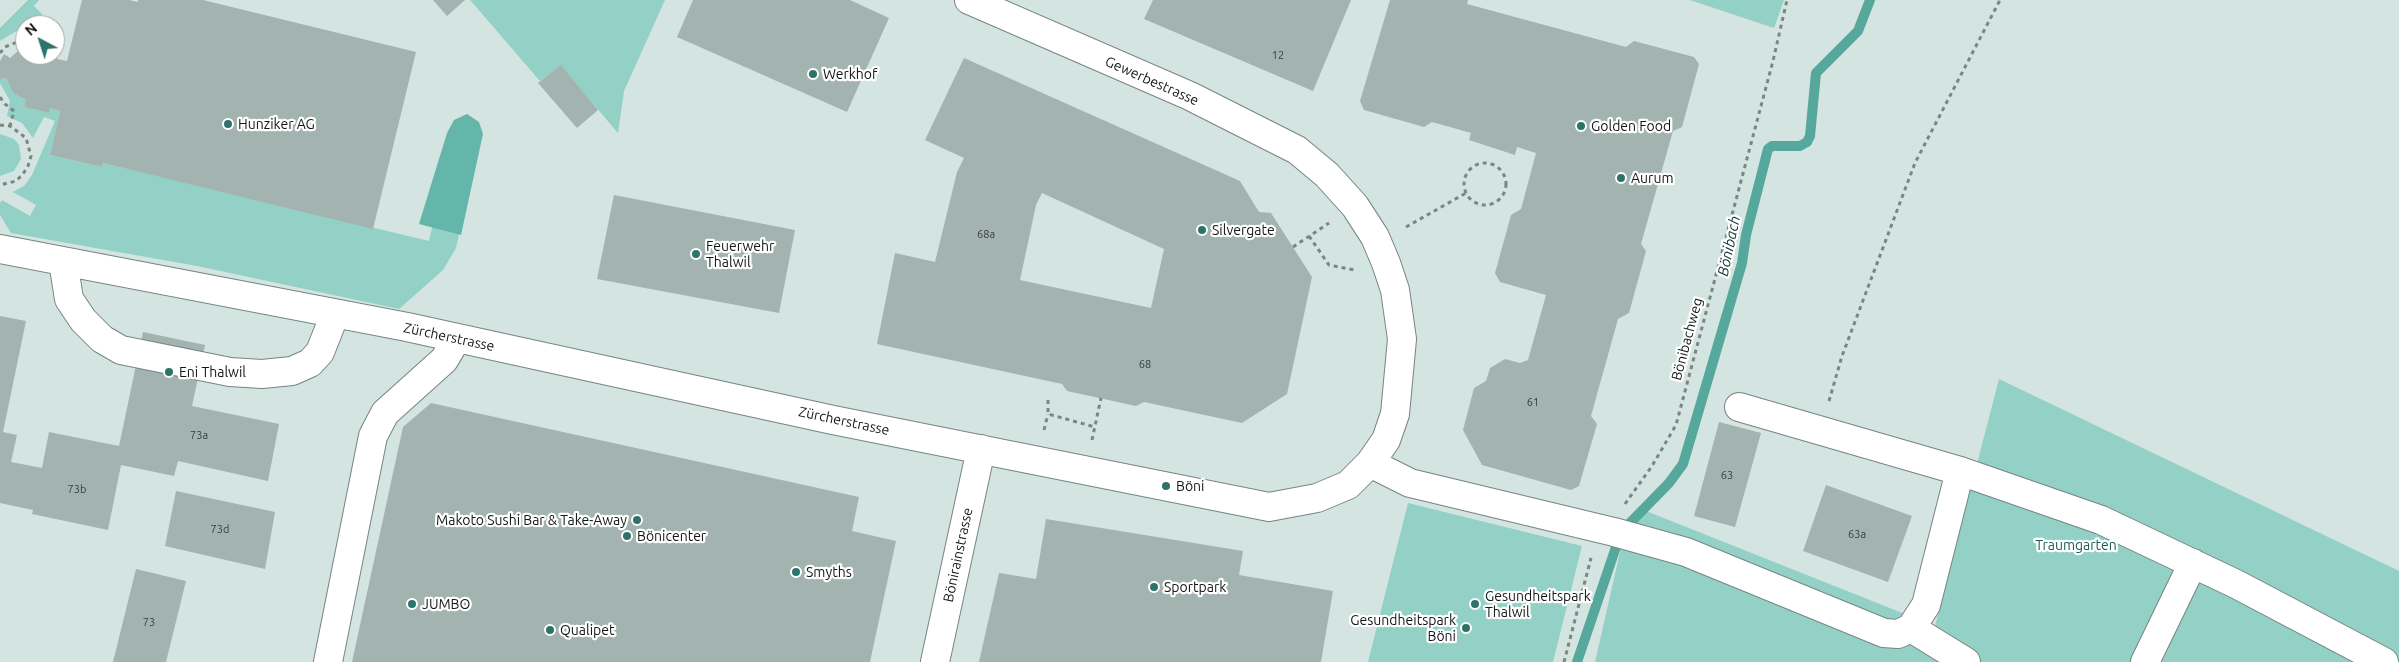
<!DOCTYPE html>
<meta charset="utf-8">
<style>
body{margin:0}
#map{position:relative;width:2399px;height:662px;overflow:hidden;background:#d4e4e1;font-family:Ubuntu,sans-serif}
canvas{display:block}
.north{position:absolute;left:15px;top:15px;width:50px;height:50px;box-sizing:border-box;background:#fff;border:1px solid #a0a2a1;border-radius:50%;rotate:320deg;font-size:14px;font-weight:700;line-height:20px;text-align:center;color:#111715}
.north::after{content:'';display:block;margin:auto;width:18px;height:22px;background:#2d736a;clip-path:polygon(50% 0,100% 100%,50% 72%,0 100%)}
</style>
<div id="map">
<canvas width="2399" height="662"></canvas>
<div class="north">N</div>
</div>
<script>
const ctx = document.querySelector('canvas').getContext('2d');
ctx.lineJoin = 'round';
function paint(path, color) {
  ctx.fillStyle = color;
  ctx.fill(path, 'evenodd');
}
function shape(rows) {
  const path = new Path2D();
  for (const r of rows) {
    if (r.length === 3) {
      path.moveTo(r[0] + r[2], r[1]);
      path.arc(r[0], r[1], r[2], 0, 2 * Math.PI);
      continue;
    }
    path.moveTo(r[0], r[1]);
    for (let i = 2; i < r.length; i += 2) path.lineTo(r[i], r[i + 1]);
  }
  return path;
}
function strokePath(path, color, width, dash) {
  ctx.strokeStyle = color;
  ctx.lineWidth = width;
  ctx.lineCap = dash ? 'butt' : 'round';
  ctx.setLineDash(dash || []);
  ctx.stroke(path);
}
function label(font, color, halo, rows, align = 'center') {
  ctx.font = font + ' Ubuntu,sans-serif';
  ctx.lineWidth = 4.5;
  ctx.setLineDash([]);
  ctx.textBaseline = 'middle';
  ctx.strokeStyle = halo;
  ctx.fillStyle = color;
  for (const [text, x, y, turn = 0] of rows) {
    ctx.save();
    ctx.translate(x, y);
    ctx.rotate((+turn || 0) * Math.PI / 180);
    ctx.textAlign = isNaN(turn) ? turn : align;
    if (halo) ctx.strokeText(text, 0, 0);
    ctx.fillText(text, 0, 0);
    ctx.restore();
  }
}
paint(shape([
 [28,0,39,0,34,6,43,15,39,18,46,25,25,25,25,30,18,30,0,41,0,28],
 [470,0,665,0,624,91,618,133,561,66,540,81],
 [1690,0,1784,0,1774,28],
 [6,78,13,93,26,100,24,107,49,113,50,108,60,111,50,155,102,167,103,163,429,241,457,120,480,140,456,248,443,270,399,309,197,266,11,233,0,215,0,203,2,200,30,216,36,205,13,192,24,186,32,175,55,121,44,117,33,138,22,123,7,116,10,101,0,83,0,79],
 [0,134,14,139,19,145,21,159,14,171,0,176],
 [1999,379,2399,571,2399,662,1595,662,1621,548,1633,537,1641,509,1935,626],
 [1408,503,1582,546,1553,662,1368,662]
]), '#93d0c6');
paint(shape([
 [467,114,479,122,483,134,461,235,419,224,447,133,454,120]
]), '#65b6aa');
strokePath(shape([
 [1628,525,1669,483,1683,464,1742,263,1746,235,1768,149,1772,146,1800,146,1807,142,1810,136,1816,73,1858,31,1870,0],
 [1577,662,1617,544]
]), '#57a89c', 10);
paint(shape([
 [82,0,129,0,138,2,138,0,203,0,416,52,373,229,103,163,102,167,50,155,60,111,50,108,49,113,24,107,26,100,13,93,6,78,0,79,0,61,4,54,10,58,18,51,25,48,25,55,55,55,55,45,60,46,57,59,67,61],
 [433,0,465,0,447,16],
 [693,0,850,0,889,18,847,112,677,37],
 [1153,0,1351,0,1313,91,1144,19],
 [1390,0,1468,0,1467,4,1626,47,1634,41,1694,57,1699,64,1682,127,1673,131,1641,244,1646,251,1629,313,1618,319,1591,416,1597,424,1579,486,1571,490,1482,465,1463,430,1474,388,1486,381,1490,368,1505,359,1520,363,1528,360,1546,295,1500,282,1495,273,1511,215,1521,209,1536,153,1517,147,1515,155,1469,140,1471,133,1432,122,1424,127,1364,110,1360,101],
 [964,58,1240,181,1259,212,1271,213,1312,277,1287,394,1242,423,1144,402,1136,406,1067,391,1062,384,877,344,895,253,935,262,957,172,964,158,925,140],
 [1042,193,1164,249,1151,308,1020,280,1036,205],
 [561,65,598,110,577,128,538,83],
 [614,195,795,230,779,313,597,279],
 [0,316,26,321,3,432,17,435,11,462,42,468,49,432,119,446,143,332,205,345,192,406,279,424,268,481,178,461,174,476,121,465,108,530,32,514,33,510,0,503],
 [431,403,859,497,852,531,896,541,870,662,352,662,403,427],
 [1719,422,1761,433,1735,527,1694,516],
 [1826,485,1912,516,1888,582,1803,551],
 [176,491,275,512,265,569,165,546],
 [1046,519,1243,551,1239,575,1333,591,1321,662,979,662,999,573,1036,579],
 [136,569,186,581,166,662,113,662]
]), '#a3b3b0');
const minor = shape([
 [0,249,407,327,833,420,1269,507,1317,498,1348,485,1370,463,1386,440,1395,414,1402,339,1395,290,1386,263,1375,237,1355,206,1327,175,1297,150,1190,96,969,0],
 [63,261,69,299,83,320,102,339,121,350,230,372,262,374,292,371,310,363,320,352,335,314],
 [1739,407,1960,471,2101,520,2236,584,2384,662],
 [1370,463,1410,483,1614,532,1686,552,1884,633,1898,634,1911,628,1926,605,1960,471],
 [1911,628,1966,662],
 [328,662,373,436,385,413,444,360,457,338],
 [935,662,981,449],
 [2145,662,2193,563]
]);
strokePath(minor, '#768582', 30);
strokePath(shape([
 [0,53,5,47,25,39],
 [0,97,5,104,14,111,10,126],
 [0,125,10,126,26,138,31,156,28,166,23,174,16,181,0,185],
 [1485,184,21],
 [1406,227,1466,193],
 [1309,236,1329,265,1355,270],
 [1293,247,1329,223],
 [1048,400,1048,414,1095,427],
 [1829,401,1842,356,1915,163,2000,0],
 [1044,430,1048,414],
 [1092,440,1101,398],
 [1625,504,1652,466,1676,425,1773,61,1787,0],
 [1564,662,1591,558]
]), '#7b8683', 3, [4, 4]);
strokePath(minor, '#fff', 28);
for (const [x, y, r, color] of [
 [813,74,5,"#2d736a"],
 [228,124,5,"#2d736a"],
 [1581,126,5,"#2d736a"],
 [1621,178,5,"#2d736a"],
 [1202,230,5,"#2d736a"],
 [696,254,5,"#2d736a"],
 [169,372,5,"#2d736a"],
 [1166,486,5,"#2d736a"],
 [637,520,5,"#2d736a"],
 [627,536,5,"#2d736a"],
 [796,572,5,"#2d736a"],
 [1154,587,5,"#2d736a"],
 [412,604,5,"#2d736a"],
 [1475,604,5,"#2d736a"],
 [1466,628,5,"#2d736a"],
 [550,630,5,"#2d736a"]
]) {
  const dot = new Path2D();
  dot.arc(x, y, r, 0, 2 * Math.PI);
  ctx.fillStyle = color;
  ctx.fill(dot);
  strokePath(dot, '#fff', 2);
}
label('11px', '#363e3c', null, [
 ["12",1278,55],
 ["68a",986,234],
 ["68",1145,364],
 ["61",1533,402],
 ["73a",199,435],
 ["63",1727,475],
 ["73b",77,489],
 ["73d",220,529],
 ["63a",1857,534],
 ["73",149,622]
]);
label('14px', '#111715', '#fff', [
 ["Werkhof",823,74],
 ["Hunziker AG",238,124],
 ["Golden Food",1591,126],
 ["Aurum",1631,178],
 ["Silvergate",1212,230],
 ["Feuerwehr",706,246],
 ["Thalwil",706,262],
 ["Eni Thalwil",179,372],
 ["Böni",1176,486],
 ["Makoto Sushi Bar & Take-Away",627,520,"right"],
 ["Bönicenter",637,536],
 ["Smyths",806,572],
 ["Sportpark",1164,587],
 ["Gesundheitspark",1485,596],
 ["Thalwil",1485,612],
 ["JUMBO",422,604],
 ["Gesundheitspark",1456,620,"right"],
 ["Böni",1456,636,"right"],
 ["Qualipet",560,630]
], 'left');
label('14px', '#111715', '#fff', [
 ["Gewerbestrasse",1152,81,24],
 ["Zürcherstrasse",449,337,12],
 ["Bönibachweg",1687,339,-75],
 ["Zürcherstrasse",844,421,12],
 ["Bönirainstrasse",958,555,-78]
]);
label('14px', '#1a5d55', '#fff', [
 ["Traumgarten",2076,545]
]);
label('italic 15px', '#0f3731', '#fff', [
 ["Bönibach",1729,246,-78]
]);
</script>
